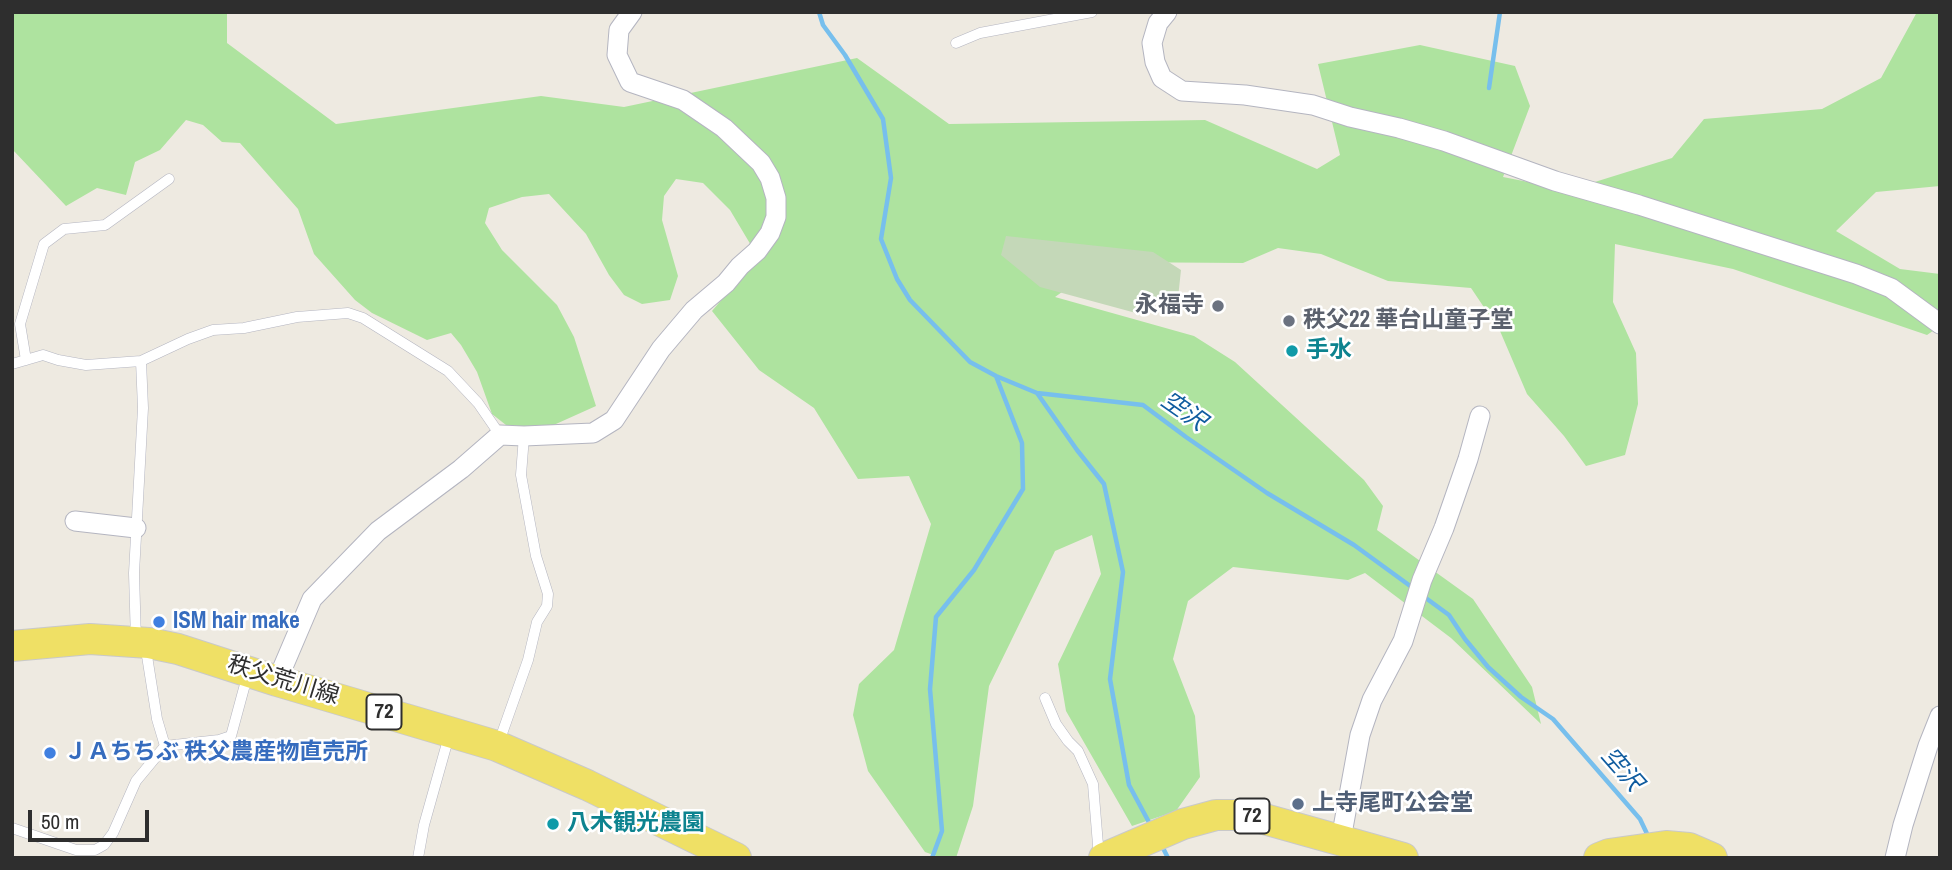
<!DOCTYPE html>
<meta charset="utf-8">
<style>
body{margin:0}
#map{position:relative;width:1952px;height:870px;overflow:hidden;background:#eeeae1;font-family:"Archivo Narrow",sans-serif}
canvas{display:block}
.frame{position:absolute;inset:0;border:14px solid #2e2e2e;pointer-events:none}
.scale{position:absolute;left:28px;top:810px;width:121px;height:32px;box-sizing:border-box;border:4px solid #2e2e2e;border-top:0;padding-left:9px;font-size:21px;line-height:24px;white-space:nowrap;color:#2e2e2e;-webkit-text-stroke:5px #fff;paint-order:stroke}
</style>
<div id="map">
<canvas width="1952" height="870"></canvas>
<div class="frame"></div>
<div class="scale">50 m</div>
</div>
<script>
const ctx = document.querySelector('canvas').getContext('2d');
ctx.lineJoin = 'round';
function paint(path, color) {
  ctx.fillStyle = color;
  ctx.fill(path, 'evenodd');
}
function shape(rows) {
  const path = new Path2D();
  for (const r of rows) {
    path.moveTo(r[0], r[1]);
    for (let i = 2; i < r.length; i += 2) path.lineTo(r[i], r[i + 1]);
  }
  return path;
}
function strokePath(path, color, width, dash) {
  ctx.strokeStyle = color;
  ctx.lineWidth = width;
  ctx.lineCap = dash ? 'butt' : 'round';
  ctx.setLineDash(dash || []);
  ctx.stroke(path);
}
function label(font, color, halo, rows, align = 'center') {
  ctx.font = font + ' "Archivo Narrow","Noto Sans JP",sans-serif';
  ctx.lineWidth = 5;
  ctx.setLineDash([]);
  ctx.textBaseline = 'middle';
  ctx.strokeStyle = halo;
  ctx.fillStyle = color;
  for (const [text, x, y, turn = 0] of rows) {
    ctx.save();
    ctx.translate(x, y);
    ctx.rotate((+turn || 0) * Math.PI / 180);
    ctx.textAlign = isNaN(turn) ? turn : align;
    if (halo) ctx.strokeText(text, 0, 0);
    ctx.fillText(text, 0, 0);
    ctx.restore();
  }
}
paint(shape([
 [12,12,227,12,227,43,336,124,541,96,624,107,857,58,949,124,1205,120,1317,169,1340,155,1318,64,1420,45,1515,66,1530,106,1503,177,1569,190,1672,158,1704,119,1822,109,1881,78,1917,12,1940,12,1940,186,1876,192,1836,231,1900,269,1940,274,1940,326,1927,335,1733,269,1615,244,1613,302,1636,353,1638,404,1625,455,1586,466,1564,436,1527,394,1500,331,1471,288,1388,281,1321,254,1278,248,1243,263,1104,262,1055,297,1194,336,1235,362,1364,480,1383,506,1377,530,1473,599,1532,687,1541,724,1451,638,1365,573,1348,580,1233,567,1188,601,1173,659,1195,716,1200,777,1176,811,1132,826,1066,711,1058,664,1101,574,1092,535,1055,551,989,686,973,806,956,858,942,858,925,852,868,771,853,715,859,684,894,650,931,524,909,476,858,479,814,408,759,370,712,311,758,257,730,210,703,183,676,179,664,196,662,220,678,276,670,300,642,304,624,295,609,275,586,234,549,194,522,197,489,208,485,223,502,250,557,305,574,337,596,406,547,428,506,425,492,414,477,372,461,345,451,333,427,340,372,313,355,300,314,254,298,209,240,143,222,142,203,125,186,120,160,150,135,162,126,195,97,188,66,206,12,149]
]), '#aee39f');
paint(shape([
 [1006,236,1153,252,1181,270,1178,298,1159,297,1147,316,1040,287,1001,255]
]), '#c4d8b8');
strokePath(shape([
 [819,12,823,25,845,55,883,119,891,178,881,239,897,279,910,300,970,362,996,376,1037,393,1143,405,1186,437,1267,493,1354,545,1413,588],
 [1489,88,1500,12],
 [1037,393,1077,450,1104,484,1123,572,1110,679,1129,785,1151,826],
 [1423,596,1449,615,1465,639,1488,667,1521,697,1553,719,1640,819,1649,838],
 [1162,846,1168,858],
 [932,858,942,831,930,689,936,617,974,570,1023,489,1022,443,996,376]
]), '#77bfed', 4.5);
const service = shape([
 [956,43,980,33,1092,12],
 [26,360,20,324,44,244,64,229,105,225,169,179],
 [12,364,43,355,58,360,86,365,141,361,188,339,213,330,244,328,297,317,348,313,363,318,448,371,478,403,500,435],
 [136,641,134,573,143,408,141,361],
 [1045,698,1056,724,1068,741,1078,751,1093,784,1099,857],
 [499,742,528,660,537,622,547,606,548,594,536,556,521,475,524,436],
 [165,746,219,740,231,736,244,688,249,677],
 [12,828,76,850,95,850,104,845,113,833,136,781,165,746,157,719,147,656,148,647],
 [418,858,424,825,449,736]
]);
const minor = shape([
 [1167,12,1158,23,1152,43,1155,62,1162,78,1182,91,1245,95,1313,105,1350,117,1399,128,1444,141,1555,181,1639,205,1856,274,1891,288,1940,324],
 [75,521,136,528],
 [277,681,312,599,378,531,461,469,500,435,524,436,593,433,614,420,661,349,694,310,726,283,740,266,757,251,770,233,776,217,776,198,770,178,761,163,724,128,683,100,630,82,617,55,619,30,632,12],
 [1341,839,1360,735,1372,700,1403,641,1422,580,1444,528,1468,459,1480,416],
 [1895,858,1903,825,1928,746,1940,716]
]);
const primary = shape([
 [12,646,90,639,149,643,178,649,277,681,497,746,587,785,736,858],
 [1104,858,1183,824,1216,815,1250,815,1403,858],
 [1599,858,1609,854,1666,846,1689,848,1712,858]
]);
strokePath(service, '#b4b5c0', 11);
strokePath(minor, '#b4b5c0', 21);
strokePath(primary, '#c9c9c9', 32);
strokePath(service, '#fff', 10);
strokePath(minor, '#fff', 19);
strokePath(primary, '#efe065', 30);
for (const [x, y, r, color] of [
 [1218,306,7,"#6b7280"],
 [1289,321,7,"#6b7280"],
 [1292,351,7,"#0f9aa8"],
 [159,622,7,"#3f7fe0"],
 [50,753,7,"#3f7fe0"],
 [1298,804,7,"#5c6f8a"],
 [553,824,7,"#0f9aa8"]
]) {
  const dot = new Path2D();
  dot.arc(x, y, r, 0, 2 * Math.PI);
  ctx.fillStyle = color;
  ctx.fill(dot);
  strokePath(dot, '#fff', 2.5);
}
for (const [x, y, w] of [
 [384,712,35],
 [1252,816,35]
]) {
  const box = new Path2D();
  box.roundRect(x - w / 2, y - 17.5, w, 35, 5);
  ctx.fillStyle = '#fff';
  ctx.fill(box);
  strokePath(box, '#2e2e2e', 2);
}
label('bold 21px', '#2e2e2e', null, [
 ["72",384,712],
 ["72",1252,816]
]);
label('bold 23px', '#5b616d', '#fff', [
 ["永福寺",1204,306],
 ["秩父22 華台山童子堂",1303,321,"left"]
], 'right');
label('bold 23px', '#0d838f', '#fff', [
 ["手水",1306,351],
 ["八木観光農園",567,824]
], 'left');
label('bold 23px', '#366cbe', '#fff', [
 ["ISM hair make",173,622],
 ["ＪＡちちぶ 秩父農産物直売所",64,753]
], 'left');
label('23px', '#2e2e2e', '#fff', [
 ["秩父荒川線",283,681,17]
]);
label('bold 23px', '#4e5e75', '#fff', [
 ["上寺尾町公会堂",1312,804]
], 'left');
label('italic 24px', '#105c9f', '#fff', [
 ["空沢",1183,412,35],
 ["空沢",1621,770,49]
]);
</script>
